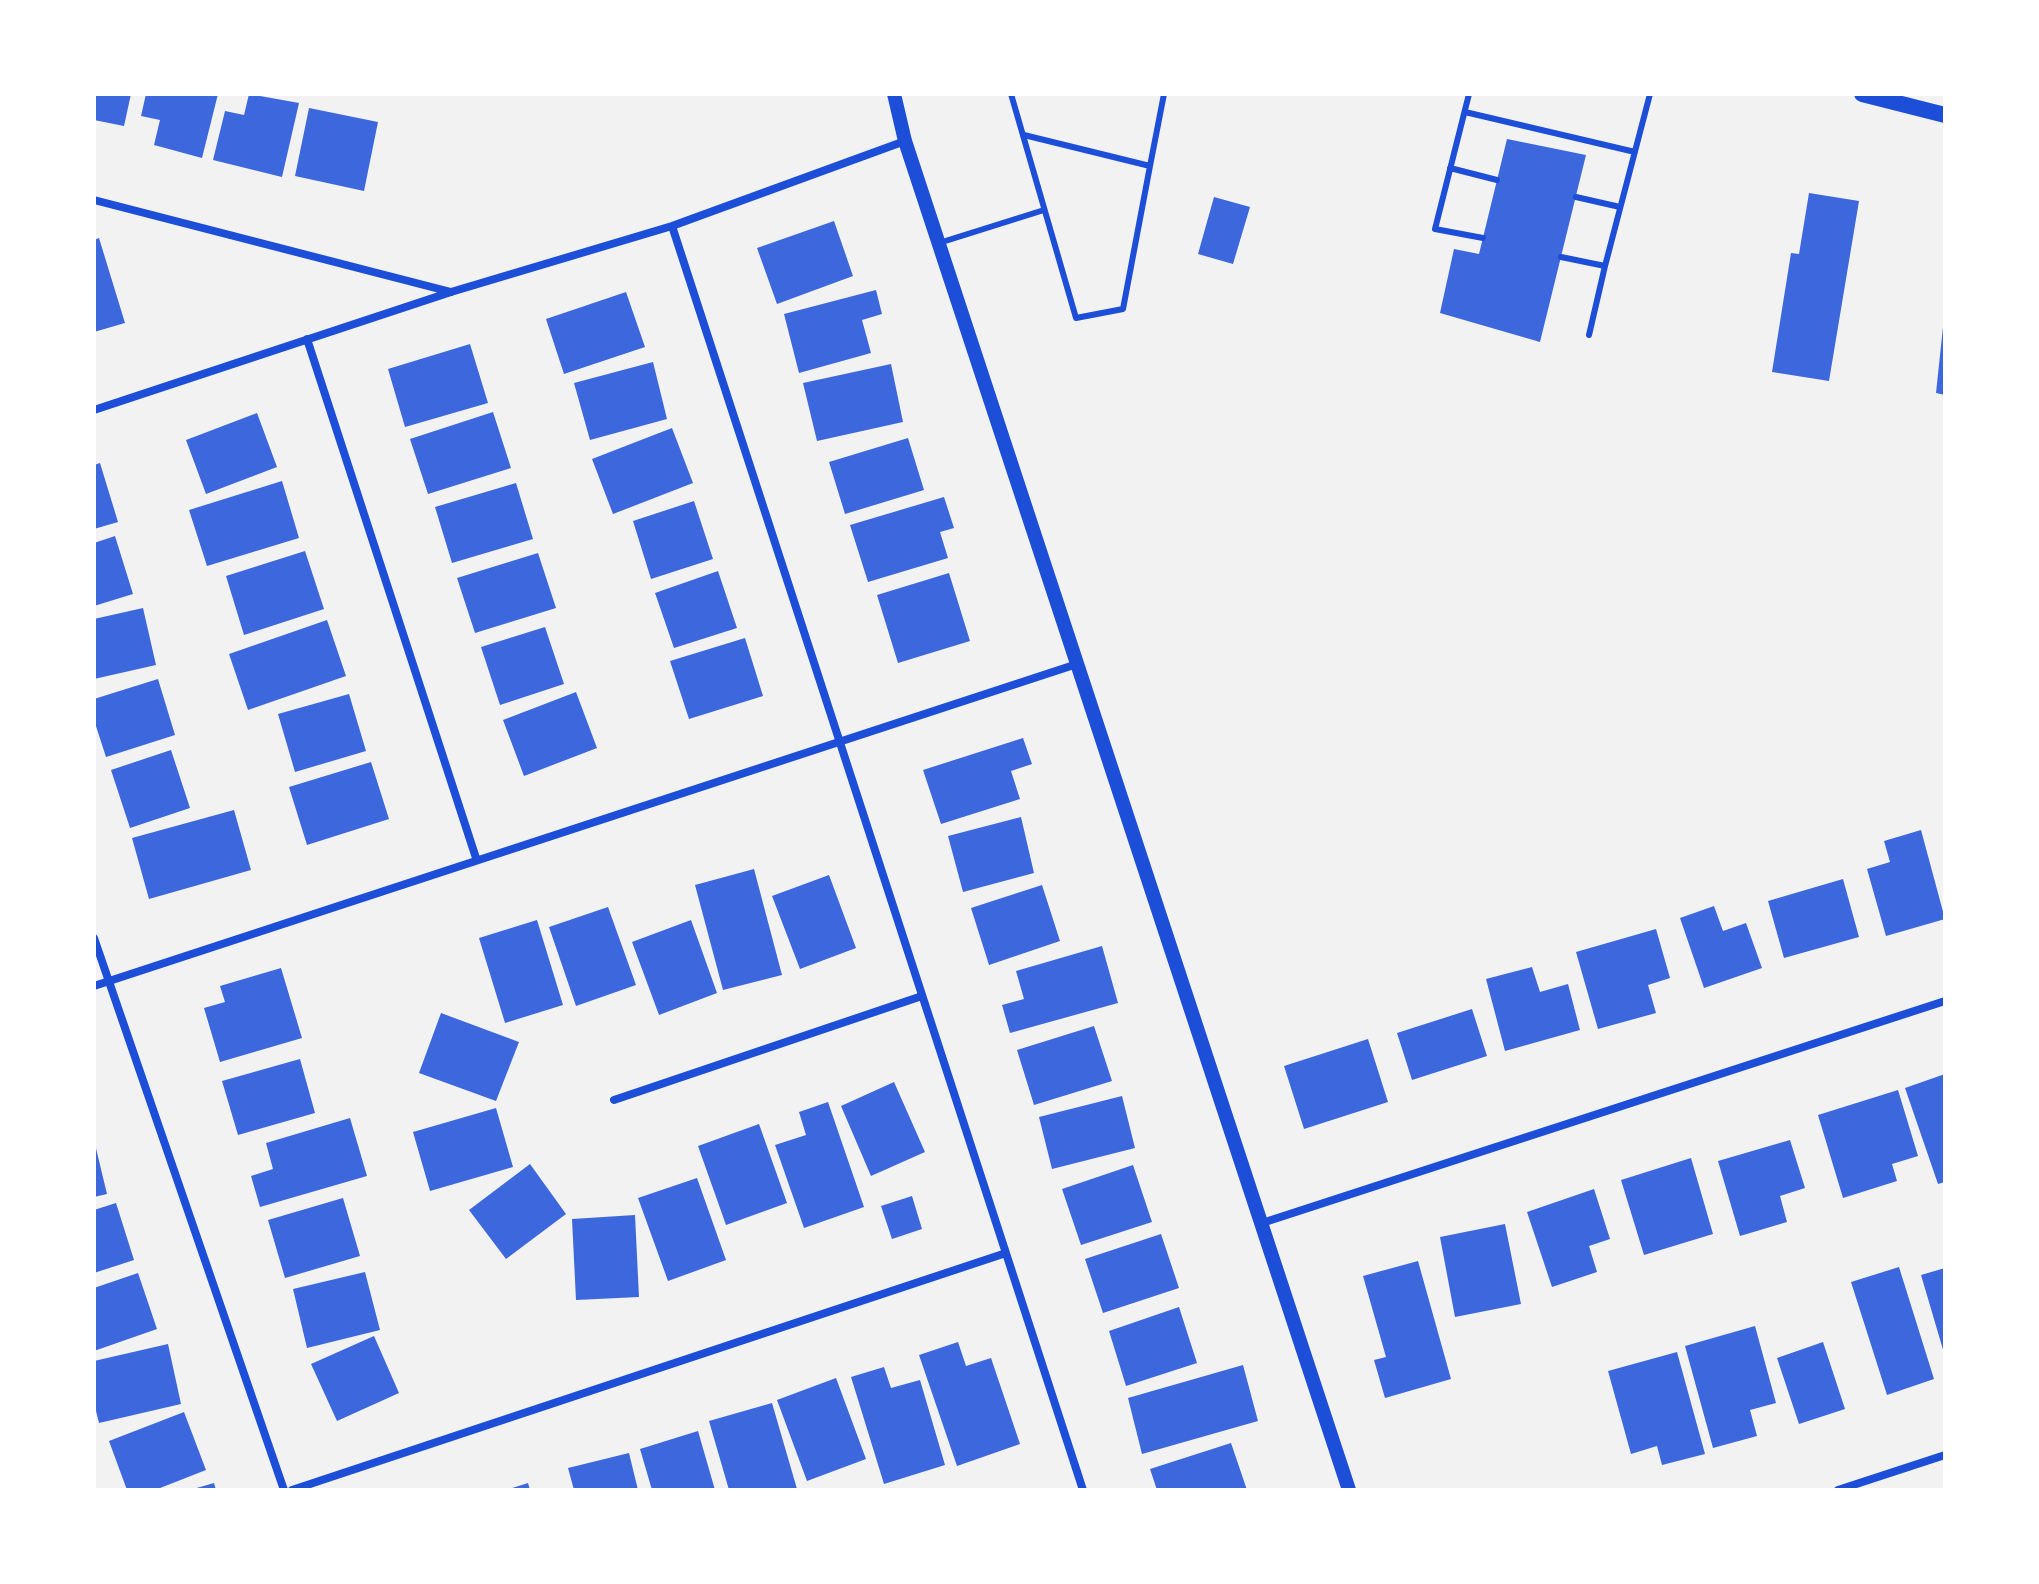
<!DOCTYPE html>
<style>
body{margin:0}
#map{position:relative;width:2039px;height:1584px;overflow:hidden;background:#f2f2f2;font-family:"Golos Text",sans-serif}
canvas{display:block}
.frame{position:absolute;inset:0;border:96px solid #fff;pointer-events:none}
</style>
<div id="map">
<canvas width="2039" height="1584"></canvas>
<div class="frame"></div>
</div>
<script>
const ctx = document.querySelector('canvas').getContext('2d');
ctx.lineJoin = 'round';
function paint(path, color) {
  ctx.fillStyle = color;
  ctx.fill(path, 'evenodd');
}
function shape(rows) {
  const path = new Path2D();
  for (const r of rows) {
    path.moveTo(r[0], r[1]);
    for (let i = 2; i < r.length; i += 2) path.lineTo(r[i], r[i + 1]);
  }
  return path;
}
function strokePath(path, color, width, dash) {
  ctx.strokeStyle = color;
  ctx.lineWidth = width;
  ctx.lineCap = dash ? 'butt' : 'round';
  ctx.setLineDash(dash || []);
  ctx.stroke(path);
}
paint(shape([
 [94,94,131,94,124,126,94,120],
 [146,94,218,94,202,158,154,145,160,120,141,116],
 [249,94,299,103,282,177,213,160,225,111,244,115],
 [309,108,378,122,364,191,295,176],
 [1507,139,1586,155,1540,342,1440,313,1454,249,1479,254],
 [1809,193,1859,201,1829,381,1772,372,1791,253,1799,254],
 [1214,197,1250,207,1233,264,1198,254],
 [834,221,853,276,777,304,757,248],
 [99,238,125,323,94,332,94,240],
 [876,290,882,314,862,320,871,353,799,373,784,314],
 [626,292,645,347,564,374,546,319],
 [1943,327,1945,327,1945,395,1936,393],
 [470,344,488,403,405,427,388,369],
 [653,362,667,419,590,440,574,383],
 [891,364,903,422,817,441,803,383],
 [493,412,511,468,428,494,410,439],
 [257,413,277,467,206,494,186,440],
 [672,428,693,483,613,514,592,459],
 [908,438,924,490,845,514,829,462],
 [100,463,118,522,94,529,94,465],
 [282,481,299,538,207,566,189,510],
 [516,483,533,539,452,563,435,507],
 [944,497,954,528,940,532,948,558,868,582,850,525],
 [694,501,713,559,651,579,633,521],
 [115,536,133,594,94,606,94,543],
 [305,551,324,609,244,635,226,576],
 [538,553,556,608,475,633,457,578],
 [718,571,737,628,674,648,655,593],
 [949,573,970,641,898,663,877,595],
 [143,608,156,665,94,679,94,619],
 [327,620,346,676,248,710,229,654],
 [545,627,564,684,500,705,481,647],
 [745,638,763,696,689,719,670,661],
 [158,679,175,735,106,757,94,720,94,699],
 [576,692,597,748,524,776,503,720],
 [349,694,366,751,295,772,278,714],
 [1023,738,1032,764,1011,771,1020,799,941,824,923,770],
 [171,750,190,808,130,828,111,770],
 [371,762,389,819,307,845,289,787],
 [234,810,251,870,149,899,132,838],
 [1021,817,1034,873,963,892,948,836],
 [1921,830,1945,919,1886,936,1867,869,1890,862,1884,841],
 [754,869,782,975,723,990,695,885],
 [829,875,856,948,800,969,772,896],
 [1843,879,1859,937,1784,958,1768,901],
 [1042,885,1060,941,989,965,971,908],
 [1714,906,1723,931,1746,923,1762,968,1704,988,1680,918],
 [608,907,636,985,576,1006,549,927],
 [537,920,563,1005,505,1023,479,938],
 [691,920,717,993,659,1015,632,942],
 [1656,929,1670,978,1648,985,1656,1013,1598,1029,1576,952],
 [1102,946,1118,1003,1010,1033,1002,1005,1024,999,1016,971],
 [1532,967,1540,992,1568,984,1580,1030,1505,1051,1486,979],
 [281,968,302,1038,220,1062,204,1008,225,1002,220,986],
 [1472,1009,1487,1056,1412,1080,1397,1033],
 [441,1013,519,1042,496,1101,419,1073],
 [1094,1026,1112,1081,1034,1105,1017,1050],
 [1368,1039,1388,1102,1304,1129,1284,1066],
 [300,1059,315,1113,238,1135,222,1081],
 [1945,1074,1945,1182,1938,1184,1905,1088],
 [894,1082,925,1152,871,1176,841,1106],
 [1898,1090,1918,1156,1892,1164,1897,1181,1843,1198,1818,1115],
 [1122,1096,1135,1148,1052,1169,1039,1117],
 [828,1102,864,1207,804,1228,775,1145,806,1135,799,1112],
 [496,1108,513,1167,430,1191,413,1132],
 [350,1118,367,1176,260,1207,251,1176,273,1169,266,1143],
 [759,1124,787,1203,726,1225,698,1146],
 [94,1140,107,1194,94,1197],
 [1790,1140,1805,1188,1780,1196,1787,1222,1740,1236,1718,1161],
 [1691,1158,1713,1234,1644,1255,1621,1180],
 [530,1164,566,1214,506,1259,469,1210],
 [1133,1165,1152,1222,1081,1245,1062,1189],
 [697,1178,726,1260,668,1281,638,1198],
 [1594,1189,1610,1239,1589,1246,1597,1272,1552,1287,1527,1212],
 [912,1196,922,1229,892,1239,881,1206],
 [343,1198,360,1256,285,1278,268,1220],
 [116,1203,134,1260,94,1273,94,1210],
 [635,1215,639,1297,576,1300,572,1219],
 [1505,1224,1521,1304,1455,1317,1440,1237],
 [1161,1234,1179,1288,1103,1313,1085,1259],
 [1418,1261,1451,1379,1385,1398,1374,1360,1386,1357,1363,1276],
 [1899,1267,1934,1379,1887,1395,1851,1282],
 [1945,1268,1945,1353,1944,1353,1921,1275],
 [365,1272,380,1330,307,1348,293,1289],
 [138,1273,157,1329,94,1351,94,1288],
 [1179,1307,1197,1363,1126,1386,1109,1331],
 [1755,1326,1776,1403,1750,1410,1757,1436,1713,1448,1685,1346],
 [374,1336,399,1393,337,1421,311,1364],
 [958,1342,966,1366,991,1358,1020,1444,957,1466,919,1355],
 [1823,1342,1845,1409,1799,1424,1777,1358],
 [168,1344,181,1404,99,1423,94,1403,94,1361],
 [1677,1352,1705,1454,1662,1465,1657,1446,1631,1454,1608,1371],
 [1243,1365,1258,1421,1142,1454,1128,1398],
 [884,1367,891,1388,920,1380,945,1465,884,1484,851,1377],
 [836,1378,866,1459,807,1481,777,1400],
 [772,1403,797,1489,729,1490,709,1421],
 [184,1412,206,1470,155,1490,127,1490,109,1441],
 [698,1431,715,1490,652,1490,640,1449],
 [1231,1443,1247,1490,1157,1490,1150,1469],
 [629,1453,638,1490,574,1490,568,1468],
 [214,1483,216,1490,193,1490,193,1489],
 [528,1483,530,1490,509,1490,509,1489]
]), '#3d67dc');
strokePath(shape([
 [1011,94,1076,318,1123,309,1150,166],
 [1469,94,1435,229,1483,238],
 [1465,112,1635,152],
 [1024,135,1150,166,1164,94],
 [1450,168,1497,180],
 [1576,197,1620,207],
 [939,243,1044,210],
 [1561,257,1605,266,1650,94],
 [1589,335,1605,266]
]), '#1d4ed8', 6);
strokePath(shape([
 [94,200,451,292],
 [672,226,1083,1490],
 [307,339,476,858],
 [94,410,451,292,672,226,905,141],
 [94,938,284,1490],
 [94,986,1077,664],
 [614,1100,922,996],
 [1262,1223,1945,1001],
 [292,1490,1006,1253],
 [1838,1490,1945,1455]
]), '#1d4ed8', 8);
strokePath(shape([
 [894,94,905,141,1349,1490]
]), '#1d4ed8', 14);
strokePath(shape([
 [1862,94,1945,115]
]), '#1d4ed8', 16);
</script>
